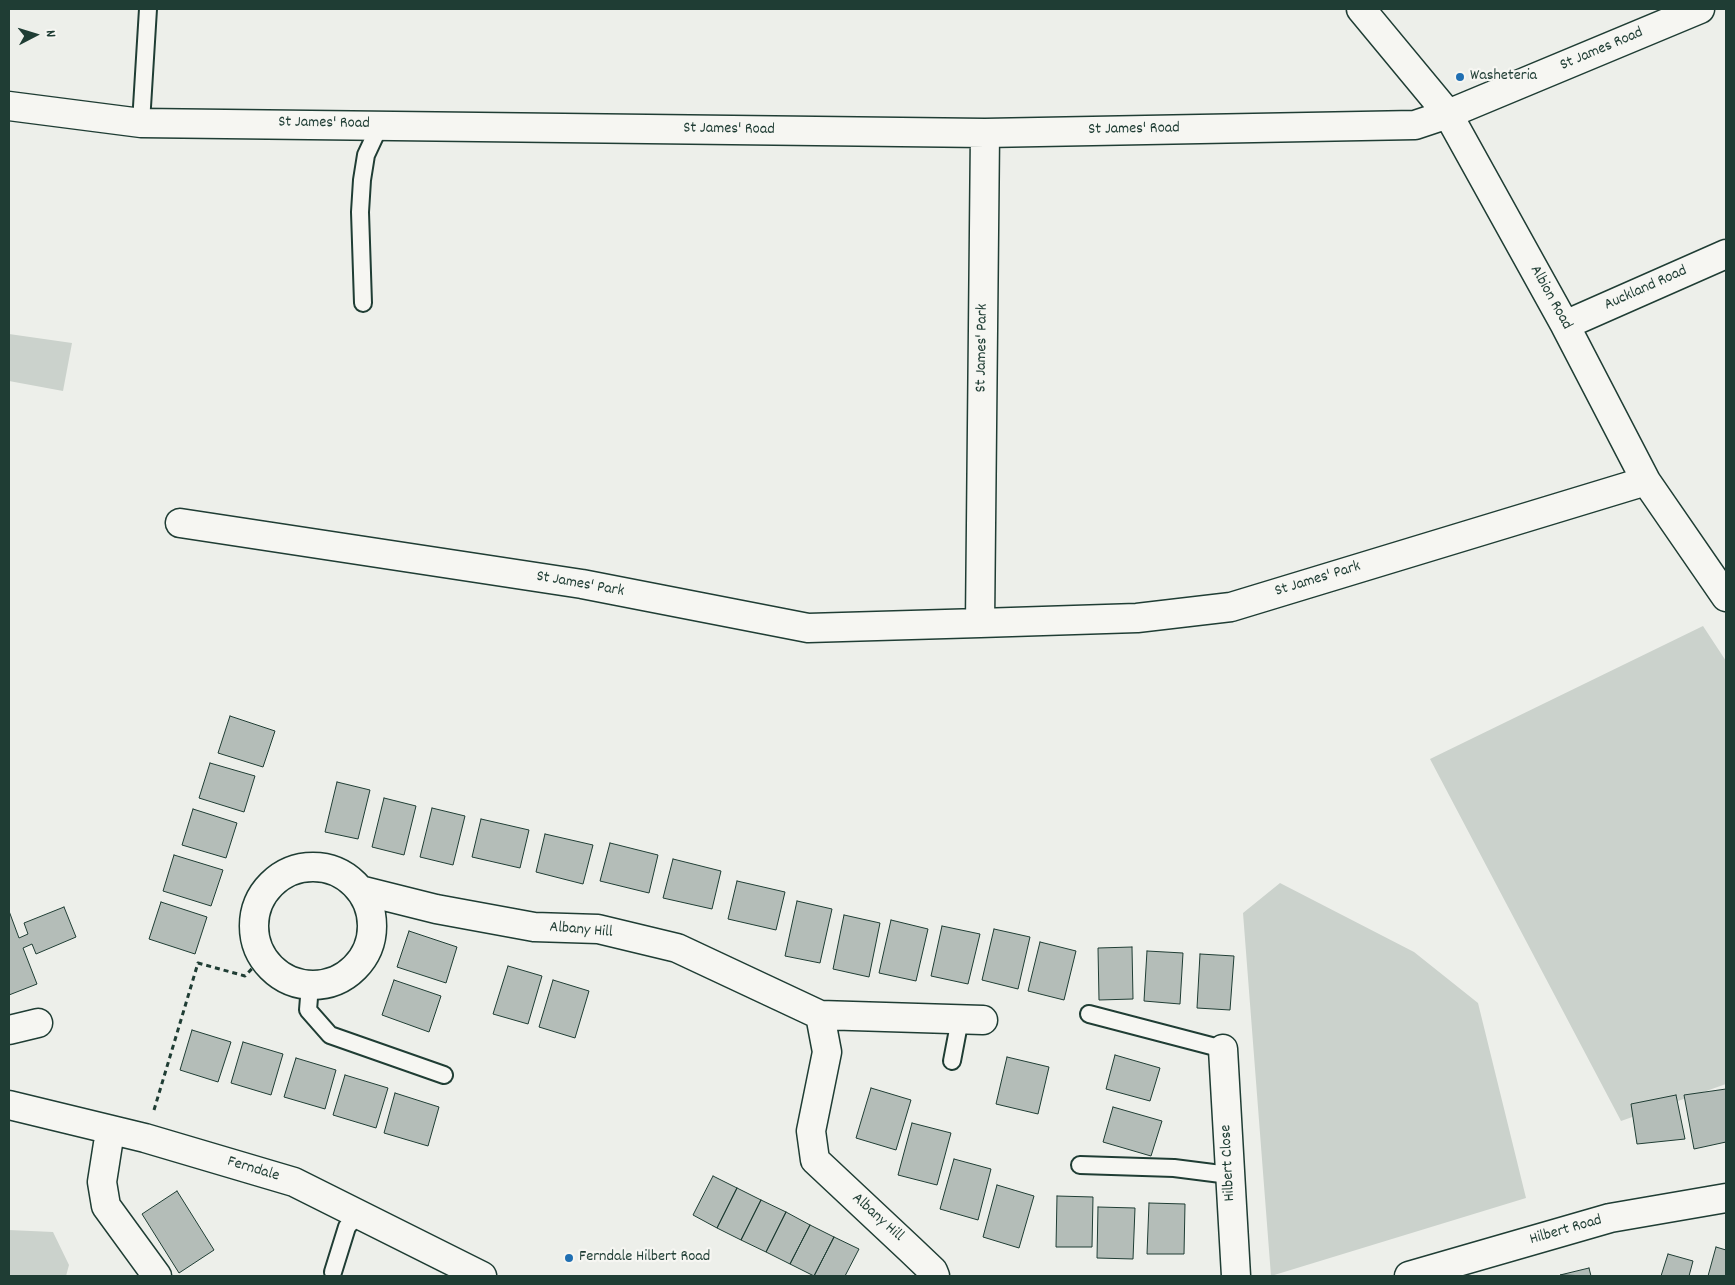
<!DOCTYPE html>
<style>
body{margin:0}
#map{position:relative;width:1735px;height:1285px;overflow:hidden;background:#edefea;font-family:Dekko,sans-serif}
canvas{display:block}
.frame{position:absolute;inset:0;border:10px solid #1f3d34;pointer-events:none}
.north{position:absolute;left:10px;top:10px;width:50px;height:50px;-webkit-text-stroke:4px #f6f6f2;paint-order:stroke;rotate:85deg;font-size:14px;font-weight:700;line-height:20px;text-align:center;color:#1f3d34}
.north::after{content:'';display:block;margin:auto;width:18px;height:22px;background:#1f3d34;clip-path:polygon(50% 0,100% 100%,50% 72%,0 100%)}
</style>
<div id="map">
<canvas width="1735" height="1285"></canvas>
<div class="frame"></div>
<div class="north">N</div>
</div>
<script>
const ctx = document.querySelector('canvas').getContext('2d');
ctx.lineJoin = 'round';
function paint(path, color) {
  ctx.fillStyle = color;
  ctx.fill(path, 'evenodd');
}
function shape(rows) {
  const path = new Path2D();
  for (const r of rows) {
    if (r.length === 3) {
      path.moveTo(r[0] + r[2], r[1]);
      path.arc(r[0], r[1], r[2], 0, 2 * Math.PI);
      continue;
    }
    path.moveTo(r[0], r[1]);
    for (let i = 2; i < r.length; i += 2) path.lineTo(r[i], r[i + 1]);
  }
  return path;
}
function strokePath(path, color, width, dash) {
  ctx.strokeStyle = color;
  ctx.lineWidth = width;
  ctx.lineCap = dash ? 'butt' : 'round';
  ctx.setLineDash(dash || []);
  ctx.stroke(path);
}
function label(font, color, halo, rows, align = 'center') {
  ctx.font = font + ' Dekko,sans-serif';
  ctx.lineWidth = 4.5;
  ctx.setLineDash([]);
  ctx.textBaseline = 'middle';
  ctx.strokeStyle = halo;
  ctx.fillStyle = color;
  for (const [text, x, y, turn = 0] of rows) {
    ctx.save();
    ctx.translate(x, y);
    ctx.rotate((+turn || 0) * Math.PI / 180);
    ctx.textAlign = isNaN(turn) ? turn : align;
    if (halo) ctx.strokeText(text, 0, 0);
    ctx.fillText(text, 0, 0);
    ctx.restore();
  }
}
paint(shape([
 [9,334,72,343,63,391,9,381],
 [1703,626,1726,661,1726,1084,1621,1121,1430,759],
 [1280,883,1414,952,1478,1003,1526,1198,1271,1276,1243,913],
 [9,1230,53,1232,69,1265,66,1276,9,1276]
]), '#cbd2cc');
const building = shape([
 [230,716,275,731,263,767,218,753,230,716],
 [210,763,255,776,244,812,199,798,210,763],
 [337,782,370,790,358,839,325,832,337,782],
 [384,798,416,806,404,855,372,847,384,798],
 [432,808,465,816,453,865,420,857,432,808],
 [193,809,237,823,226,858,182,845,193,809],
 [481,819,529,830,520,868,472,857,481,819],
 [545,834,593,845,583,884,536,872,545,834],
 [610,843,658,855,649,893,600,881,610,843],
 [174,855,223,870,211,906,163,891,174,855],
 [673,859,721,871,712,909,663,898,673,859],
 [737,881,785,892,776,930,728,919,737,881],
 [797,901,832,909,820,963,785,956,797,901],
 [161,902,207,917,195,954,149,939,161,902],
 [64,907,76,937,36,954,32,944,23,948,37,984,9,995,9,911,19,938,28,934,24,923,64,907],
 [844,915,880,923,869,977,833,969,844,915],
 [891,920,928,929,916,981,879,973,891,920],
 [942,926,980,934,968,984,931,976,942,926],
 [994,929,1030,937,1018,989,982,980,994,929],
 [409,931,457,947,446,983,397,967,409,931],
 [1040,942,1076,951,1064,1000,1028,991,1040,942],
 [1132,947,1133,999,1099,1000,1098,948,1132,947],
 [1147,951,1183,953,1180,1004,1144,1001,1147,951],
 [1200,954,1234,956,1230,1010,1197,1008,1200,954],
 [508,966,542,976,528,1024,493,1014,508,966],
 [394,980,441,996,429,1032,382,1015,394,980],
 [553,980,589,991,575,1038,539,1027,553,980],
 [192,1030,231,1042,218,1082,180,1070,192,1030],
 [243,1042,283,1054,271,1095,231,1083,243,1042],
 [1115,1055,1160,1068,1150,1101,1106,1089,1115,1055],
 [1007,1057,1049,1067,1038,1114,996,1104,1007,1057],
 [296,1058,336,1070,325,1109,284,1097,296,1058],
 [345,1075,388,1088,376,1128,333,1115,345,1075],
 [871,1088,911,1100,896,1150,856,1138,871,1088],
 [1726,1089,1726,1142,1694,1149,1684,1095,1726,1089],
 [395,1093,439,1107,428,1146,384,1133,395,1093],
 [1676,1095,1685,1139,1637,1144,1631,1104,1676,1095],
 [1113,1107,1162,1121,1151,1156,1103,1142,1113,1107],
 [912,1123,951,1133,937,1185,898,1175,912,1123],
 [954,1159,991,1169,978,1220,940,1209,954,1159],
 [713,1176,737,1188,717,1228,693,1215,713,1176],
 [997,1185,1034,1196,1019,1248,983,1237,997,1185],
 [737,1188,761,1200,741,1240,717,1228,737,1188],
 [177,1191,214,1250,179,1273,142,1214,177,1191],
 [1057,1196,1093,1197,1092,1247,1056,1247,1057,1196],
 [761,1200,786,1212,766,1252,741,1240,761,1200],
 [1149,1203,1185,1204,1184,1254,1147,1254,1149,1203],
 [1098,1207,1135,1208,1133,1259,1097,1258,1098,1207],
 [786,1212,810,1225,790,1264,766,1252,786,1212],
 [810,1225,834,1237,814,1276,790,1264,810,1225],
 [834,1237,859,1249,845,1276,814,1276,834,1237],
 [1716,1247,1726,1250,1726,1276,1708,1276,1716,1247],
 [1668,1254,1693,1261,1689,1276,1661,1276,1668,1254],
 [1589,1268,1591,1276,1560,1275,1589,1268]
]);
paint(building, '#b4bdb8');
strokePath(building, '#1f3d34', 1);
const service = shape([
 [141,123,148,9],
 [363,303,360,212,362,180,366,155,380,125],
 [310,985,308,1010,330,1035,444,1075],
 [1089,1014,1223,1049],
 [952,1061,960,1019],
 [1080,1165,1174,1168,1229,1175],
 [333,1272,347,1227,359,1213]
]);
const minor = shape([
 [1361,9,1448,114,1565,325,1646,481,1726,597],
 [9,106,141,123,985,133,1415,125,1448,114,1700,9],
 [1565,325,1726,254],
 [180,523,582,584,808,628,980,623,1137,618,1231,607,1646,481],
 [980,623,985,133],
 [313,926,59],
 [360,890,436,909,534,927,598,929,677,948,820,1015,827,1052,811,1131,815,1160,911,1250,933,1271,935,1276],
 [820,1015,983,1020],
 [9,1030,38,1023],
 [1223,1049,1236,1276],
 [9,1105,145,1138,294,1182,482,1276],
 [110,1131,102,1182,106,1206,157,1276],
 [1409,1276,1610,1218,1726,1198]
]);
strokePath(service, '#1f3d34', 20);
strokePath(minor, '#1f3d34', 31);
strokePath(shape([
 [154,1110,198,963,245,976,263,957]
]), '#1f3d34', 3, [5, 4]);
strokePath(service, '#f6f6f2', 16);
strokePath(minor, '#f6f6f2', 28);
for (const [x, y, r, color] of [
 [1460,77,5,"#1f6fb2"],
 [569,1258,5,"#1f6fb2"]
]) {
  const dot = new Path2D();
  dot.arc(x, y, r, 0, 2 * Math.PI);
  ctx.fillStyle = color;
  ctx.fill(dot);
  strokePath(dot, '#f6f6f2', 2);
}
label('16px', '#1f3d34', '#f6f6f2', [
 ["St James Road",1602,50,-23],
 ["St James' Road",324,124,1],
 ["St James' Road",729,130,1],
 ["St James' Road",1134,130,-1],
 ["Auckland Road",1646,289,-24],
 ["Albion Road",1550,298,61],
 ["St James' Park",983,348,-89],
 ["St James' Park",1318,580,-17],
 ["St James' Park",580,585,10],
 ["Albany Hill",581,931,5],
 ["Hilbert Close",1229,1163,-93],
 ["Ferndale",253,1170,17],
 ["Albany Hill",877,1218,42],
 ["Hilbert Road",1566,1231,-16]
]);
label('16px', '#1f3d34', '#f6f6f2', [
 ["Washeteria",1470,77],
 ["Ferndale Hilbert Road",579,1258]
], 'left');
</script>
